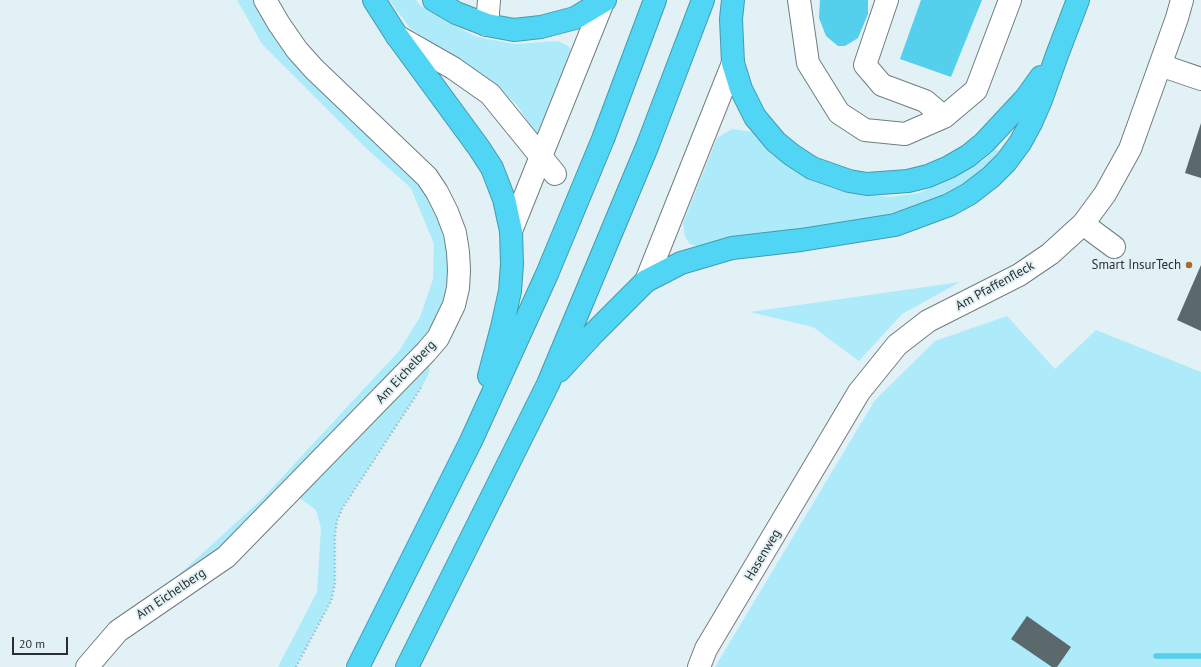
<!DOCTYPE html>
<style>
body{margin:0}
#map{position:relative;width:1201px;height:667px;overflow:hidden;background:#e2f1f5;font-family:"PT Sans",sans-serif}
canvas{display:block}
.scale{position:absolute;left:12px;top:637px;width:56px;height:18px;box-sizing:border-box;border:2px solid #292e30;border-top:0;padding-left:5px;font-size:12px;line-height:14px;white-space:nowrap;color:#292e30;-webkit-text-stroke:3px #e2f1f5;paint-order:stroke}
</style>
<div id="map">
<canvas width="1201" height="667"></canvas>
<div class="scale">20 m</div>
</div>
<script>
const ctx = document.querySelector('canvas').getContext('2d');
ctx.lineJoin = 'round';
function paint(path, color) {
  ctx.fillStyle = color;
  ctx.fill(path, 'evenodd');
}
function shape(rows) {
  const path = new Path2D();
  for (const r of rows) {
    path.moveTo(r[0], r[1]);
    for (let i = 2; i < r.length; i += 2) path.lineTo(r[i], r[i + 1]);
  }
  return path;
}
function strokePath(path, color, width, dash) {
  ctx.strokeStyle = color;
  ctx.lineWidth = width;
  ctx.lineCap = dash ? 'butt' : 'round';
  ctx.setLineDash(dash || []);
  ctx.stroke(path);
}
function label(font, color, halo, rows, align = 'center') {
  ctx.font = font + ' "PT Sans",sans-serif';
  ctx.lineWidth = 4;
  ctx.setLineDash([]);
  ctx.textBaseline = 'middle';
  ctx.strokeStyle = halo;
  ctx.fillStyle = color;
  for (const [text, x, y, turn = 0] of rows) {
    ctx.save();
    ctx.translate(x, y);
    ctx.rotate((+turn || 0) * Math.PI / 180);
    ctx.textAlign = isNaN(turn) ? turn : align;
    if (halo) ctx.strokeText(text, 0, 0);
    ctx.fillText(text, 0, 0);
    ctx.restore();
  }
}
paint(shape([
 [237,0,265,0,427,177,459,270,427,352,430,364,429,373,423,385,342,509,337,521,335,536,335,584,331,601,296,667,278,667,317,592,321,528,316,510,290,491,226,557,172,581,261,500,399,351,420,317,433,279,434,244,411,188,368,150,262,44],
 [389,0,416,0,420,5,447,22,477,37,515,44,558,41,568,46,572,51,540,137,537,135,517,105,490,81,410,28],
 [732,129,752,132,770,153,794,170,813,181,840,191,890,197,920,193,982,161,995,150,999,150,998,153,982,171,945,198,905,213,702,248,690,244,685,237,683,223,717,138],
 [960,282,902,314,859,361,813,327,750,312],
 [1007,316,1055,369,1096,330,1201,372,1201,667,715,667,875,400,935,341]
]), '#adeafa');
paint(shape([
 [820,0,868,0,868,14,858,38,845,46,838,46,826,36,819,18],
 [921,0,982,0,951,77,900,59]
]), '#54cfec');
strokePath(shape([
 [1156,656,1201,656]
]), '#54cfec', 5.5);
paint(shape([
 [1201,123,1201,178,1185,173],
 [1201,265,1201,331,1177,320],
 [1027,616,1071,647,1057,667,1052,667,1011,639]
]), '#5b686c');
const minor = shape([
 [799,0,808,63,839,113,865,130,905,134,944,117,976,90,1010,0],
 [887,0,865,65,882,85,925,101,944,117],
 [487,25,489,0],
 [397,36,453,68,490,94,555,174],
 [1160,65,1201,79],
 [1083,224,1114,247],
 [511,231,603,2],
 [646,281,733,63],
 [87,667,118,631,226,557,426,352,438,338,454,305,458,288,459,270,458,252,455,233,447,212,437,192,427,177,314,69,297,50,279,24,265,0],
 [699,667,706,649,859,392,897,345,928,321,1019,275,1050,254,1083,224,1105,194,1130,149,1177,18,1182,0]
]);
const highway = shape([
 [374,0,397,36,479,148,492,168,504,199,511,231,512,264,510,291,502,327,489,376],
 [434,0,456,13,487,25,514,30,541,27,575,18,605,0],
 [733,0,731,19,733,63,741,89,755,117,776,142,792,155,812,168,849,181,867,184,908,181,928,176,949,167,968,156,984,143,1026,98,1041,77],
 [559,371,593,334,646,281,681,263,732,248,801,240,895,225,949,205,969,194,991,177,1006,162,1020,143,1031,123,1041,100,1057,55,1078,0],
 [358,667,471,441,547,274,603,139,655,0],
 [407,667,548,384,647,147,703,0]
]);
strokePath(minor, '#707e82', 24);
strokePath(highway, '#439baf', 24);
strokePath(shape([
 [296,667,331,601,335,584,335,536,337,521,342,509,421,388]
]), '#a1adb0', 2.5, [1, 3]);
strokePath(minor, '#fff', 22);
strokePath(highway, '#51d5f4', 22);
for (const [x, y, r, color] of [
 [1189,265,4,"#a66d2b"]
]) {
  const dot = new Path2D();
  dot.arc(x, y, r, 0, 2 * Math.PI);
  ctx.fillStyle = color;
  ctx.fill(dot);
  strokePath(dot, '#e2f1f5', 1.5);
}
label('13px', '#292e30', '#e2f1f5', [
 ["Smart InsurTech",1181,265]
], 'right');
label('13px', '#292e30', '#e2f1f5', [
 ["Am Pfaffenfleck",995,286,-29],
 ["Am Eichelberg",406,372,-47],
 ["Hasenweg",763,555,-59],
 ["Am Eichelberg",171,594,-34]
]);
</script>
